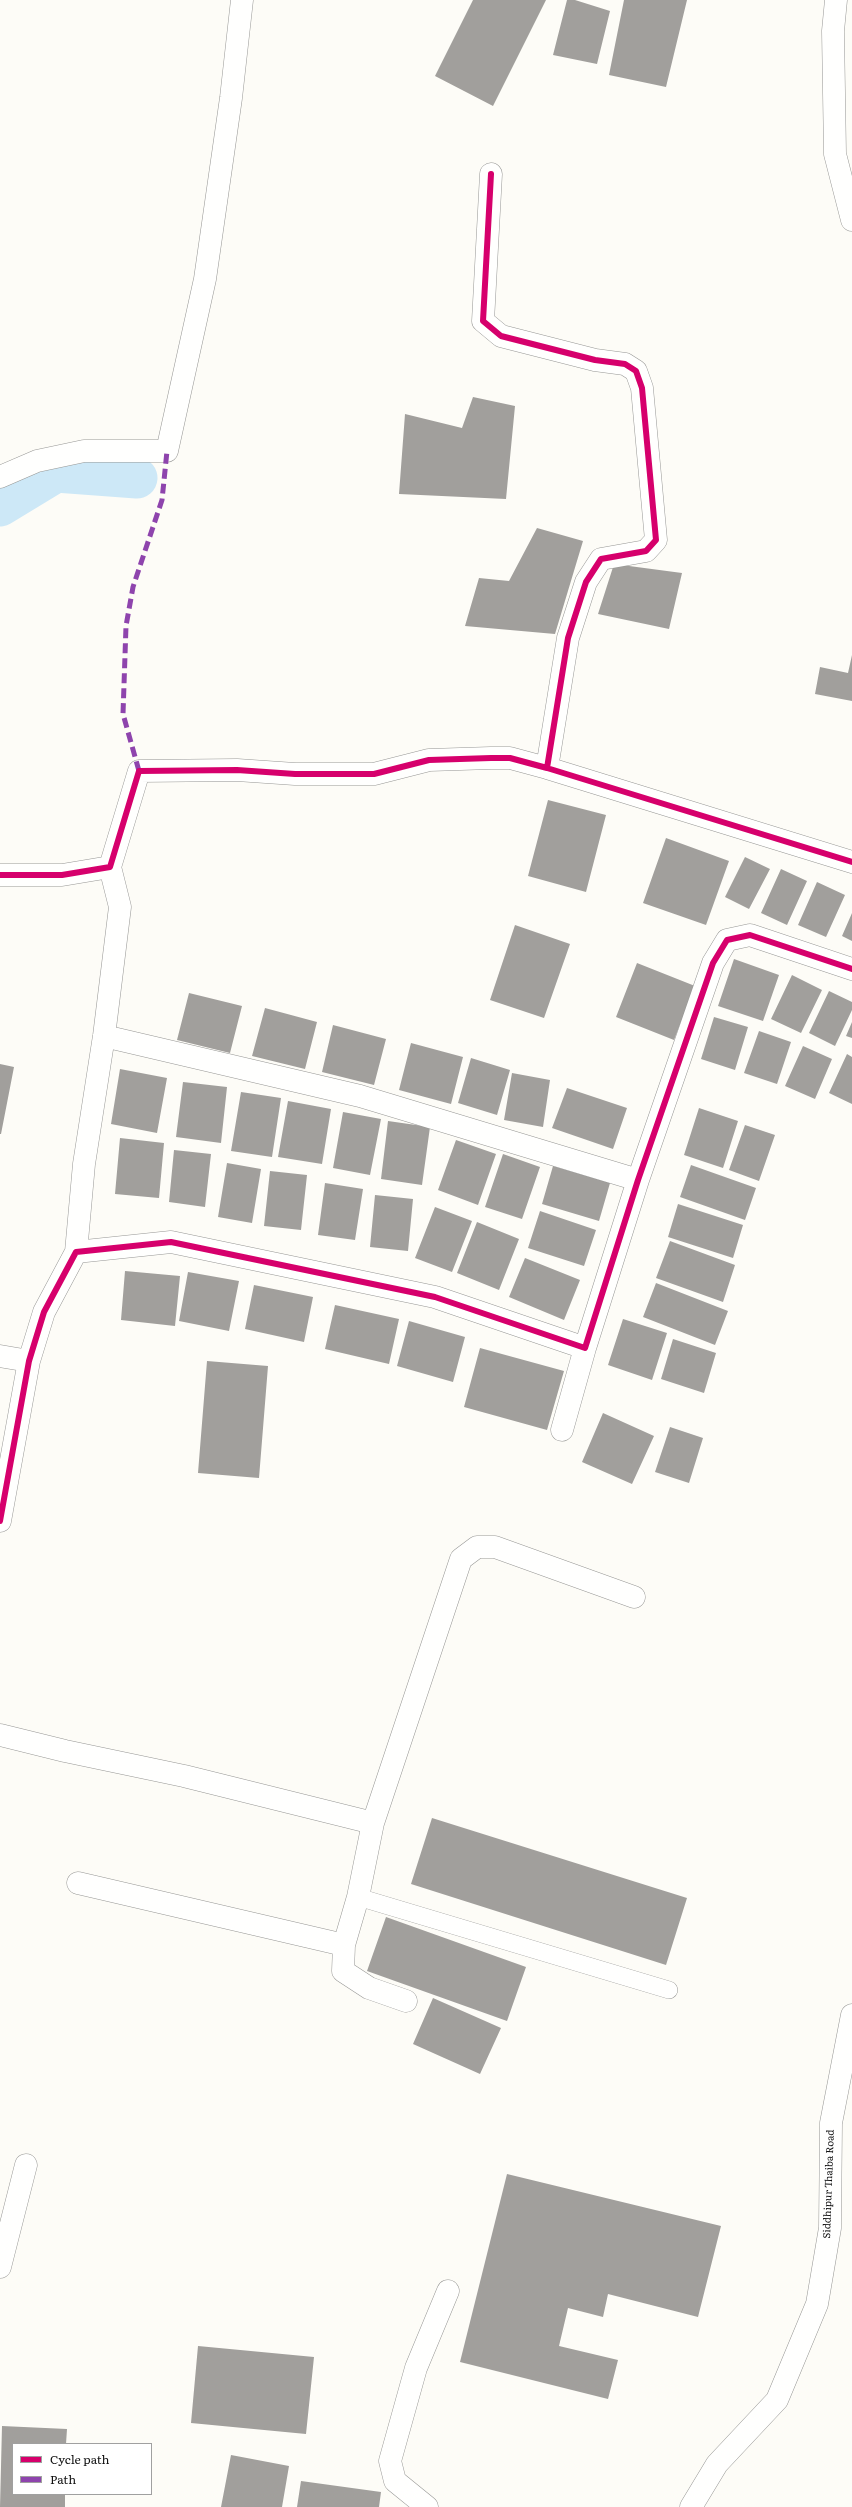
<!DOCTYPE html>
<style>
body{margin:0}
#map{position:relative;width:852px;height:2507px;overflow:hidden;background:#fdfcf7;font-family:Literata,serif}
canvas{display:block}
.legend{position:absolute;left:12px;top:2443px;width:140px;height:52px;box-sizing:border-box;background:#fff;border:1px solid #a0a0a0;margin:0;padding:5px 7px;list-style:none;font-size:12px;color:#111}
.legend li{display:flex;align-items:center;gap:8px;height:20px}
.legend b{width:20px;border:1px solid #a0a0a0}
</style>
<div id="map">
<canvas width="852" height="2507"></canvas>
<ul class="legend">
<li><b style="height:5px;background:#d6006c"></b>Cycle path</li>
<li><b style="height:5px;background:#8e44ad"></b>Path</li>
</ul>
</div>
<script>
const ctx = document.querySelector('canvas').getContext('2d');
ctx.lineJoin = 'round';
function shape(rows) {
  const path = new Path2D();
  for (const r of rows) {
    path.moveTo(r[0], r[1]);
    for (let i = 2; i < r.length; i += 2) path.lineTo(r[i], r[i + 1]);
  }
  return path;
}
function strokePath(path, color, width, dash) {
  ctx.strokeStyle = color;
  ctx.lineWidth = width;
  ctx.lineCap = dash ? 'butt' : 'round';
  ctx.setLineDash(dash || []);
  ctx.stroke(path);
}
function paint(path, color) {
  ctx.fillStyle = color;
  ctx.fill(path, 'evenodd');
}
function label(font, color, halo, rows, align = 'center') {
  ctx.font = font + ' Literata,serif';
  ctx.lineWidth = 4;
  ctx.setLineDash([]);
  ctx.textBaseline = 'middle';
  ctx.strokeStyle = halo;
  ctx.fillStyle = color;
  for (const [text, x, y, turn = 0] of rows) {
    ctx.save();
    ctx.translate(x, y);
    ctx.rotate((+turn || 0) * Math.PI / 180);
    ctx.textAlign = isNaN(turn) ? turn : align;
    if (halo) ctx.strokeText(text, 0, 0);
    ctx.fillText(text, 0, 0);
    ctx.restore();
  }
}
strokePath(shape([
 [0,506,56,472,137,478]
]), '#cde8f7', 41);
paint(shape([
 [473,0,546,0,493,106,435,76],
 [567,0,575,0,610,11,597,64,553,55],
 [624,0,687,0,666,87,609,75],
 [473,397,515,406,506,499,399,494,405,414,462,428],
 [537,528,583,541,555,634,465,626,479,578,509,581],
 [614,564,682,573,669,629,598,614],
 [852,655,852,701,815,694,820,667,848,673],
 [548,800,606,815,586,892,528,876],
 [666,838,729,861,706,925,643,903],
 [745,857,770,869,749,909,725,897],
 [781,869,807,881,787,925,761,913],
 [817,882,845,895,826,937,798,925],
 [852,913,852,941,842,936],
 [515,925,570,944,544,1018,490,1000],
 [734,959,779,975,763,1021,718,1006],
 [637,963,695,986,674,1040,616,1017],
 [792,975,822,990,801,1033,771,1019],
 [829,991,852,1002,852,1010,835,1046,809,1033],
 [189,993,242,1006,230,1053,177,1040],
 [265,1008,317,1022,305,1069,252,1056],
 [714,1017,748,1027,735,1070,701,1059],
 [852,1022,852,1038,846,1036],
 [333,1025,386,1039,374,1085,322,1072],
 [759,1031,791,1042,777,1084,744,1073],
 [411,1043,463,1057,451,1104,399,1090],
 [803,1046,832,1059,815,1099,785,1086],
 [847,1054,852,1057,852,1104,829,1093],
 [471,1058,510,1070,497,1115,458,1103],
 [0,1064,14,1067,1,1134,0,1134],
 [120,1069,167,1078,157,1133,111,1124],
 [512,1073,550,1080,543,1127,504,1120],
 [183,1082,227,1087,221,1143,176,1137],
 [567,1088,627,1108,613,1149,552,1128],
 [241,1092,281,1098,272,1157,231,1151],
 [288,1101,331,1109,322,1164,278,1157],
 [699,1108,738,1121,723,1168,684,1155],
 [343,1112,381,1119,370,1175,333,1168],
 [388,1121,430,1127,422,1185,381,1179],
 [745,1125,775,1135,759,1181,729,1170],
 [120,1138,164,1143,159,1198,115,1194],
 [456,1140,496,1154,478,1205,438,1190],
 [174,1150,211,1154,205,1207,169,1202],
 [503,1154,540,1167,522,1219,485,1207],
 [227,1163,261,1169,252,1223,218,1217],
 [691,1165,756,1188,745,1220,680,1197],
 [553,1166,610,1183,599,1221,542,1204],
 [270,1171,307,1175,301,1230,264,1226],
 [325,1183,363,1189,355,1240,318,1235],
 [375,1195,413,1199,408,1251,370,1247],
 [678,1204,743,1225,733,1258,668,1237],
 [435,1207,472,1221,452,1272,415,1258],
 [540,1211,596,1230,584,1266,528,1248],
 [477,1222,519,1239,499,1290,457,1273],
 [670,1241,735,1265,723,1302,656,1278],
 [525,1258,580,1280,564,1320,509,1297],
 [125,1271,180,1276,175,1326,121,1320],
 [188,1272,239,1281,229,1331,179,1321],
 [656,1283,728,1311,715,1345,643,1317],
 [254,1285,313,1297,304,1342,245,1329],
 [335,1305,399,1319,389,1364,325,1349],
 [623,1319,667,1333,652,1380,608,1365],
 [409,1321,465,1337,453,1382,397,1366],
 [673,1339,716,1353,704,1393,661,1379],
 [480,1348,564,1371,547,1430,464,1407],
 [207,1361,268,1366,259,1478,198,1473],
 [603,1413,654,1436,632,1484,582,1462],
 [670,1427,703,1438,689,1483,655,1472],
 [432,1818,687,1898,666,1965,411,1884],
 [386,1917,526,1967,507,2021,367,1971],
 [433,1998,501,2028,480,2074,413,2044],
 [507,2174,721,2226,698,2317,608,2294,603,2317,568,2308,559,2346,618,2360,608,2399,460,2362],
 [198,2346,314,2357,306,2434,191,2423],
 [2,2426,67,2429,66,2444,13,2444,13,2494,65,2494,65,2507,0,2507],
 [231,2455,289,2466,282,2507,221,2507],
 [301,2481,381,2492,379,2507,297,2507]
]), '#a19f9c');
const lane = shape([
 [358,1897,669,1990]
]);
const street = shape([
 [836,0,833,31,835,154,852,220],
 [491,174,483,321,501,336,595,360,625,364,636,371,642,388,656,540,646,551,601,559,586,582,568,638,547,768],
 [0,477,37,461,84,451,167,451,205,279,231,98,242,0],
 [0,875,62,875,110,867,139,771,237,770,295,774,374,774,429,760,491,758,510,758,547,768,852,862],
 [104,1036,360,1096,638,1180],
 [76,1252,84,1164,104,1036,120,907,110,867],
 [0,1356,29,1361],
 [562,1430,585,1348],
 [0,1521,29,1361,44,1312,76,1252,171,1242,435,1297,585,1348,638,1180,713,963,727,940,750,935,852,969],
 [0,1735,65,1751,184,1776,373,1823],
 [78,1883,344,1945],
 [406,2001,369,1988,343,1971,344,1945,358,1897,373,1823,461,1559,477,1547,495,1547,634,1597],
 [0,2267,26,2165],
 [427,2507,395,2481,390,2461,416,2368,448,2291],
 [691,2507,717,2464,777,2400,817,2304,830,2228,831,2123,852,2015]
]);
strokePath(lane, '#979795', 18);
strokePath(street, '#979795', 23);
strokePath(lane, '#fffffe', 17);
strokePath(street, '#fffffe', 22);
strokePath(shape([
 [139,771,123,714,126,626,133,587,162,500,167,451]
]), '#8e44ad', 5, [10, 5]);
strokePath(shape([
 [491,174,483,321,501,336,595,360,625,364,636,371,642,388,656,540,646,551,601,559,586,582,568,638,547,768],
 [0,875,62,875,110,867,139,771,237,770,295,774,374,774,429,760,491,758,510,758,547,768,852,862],
 [0,1521,29,1361,44,1312,76,1252,171,1242,435,1297,585,1348,638,1180,713,963,727,940,750,935,852,969]
]), '#d6006c', 6);
label('10px', '#111', '#fff', [
 ["Siddhipur Thaiba Road",829,2184,-88]
]);
</script>
